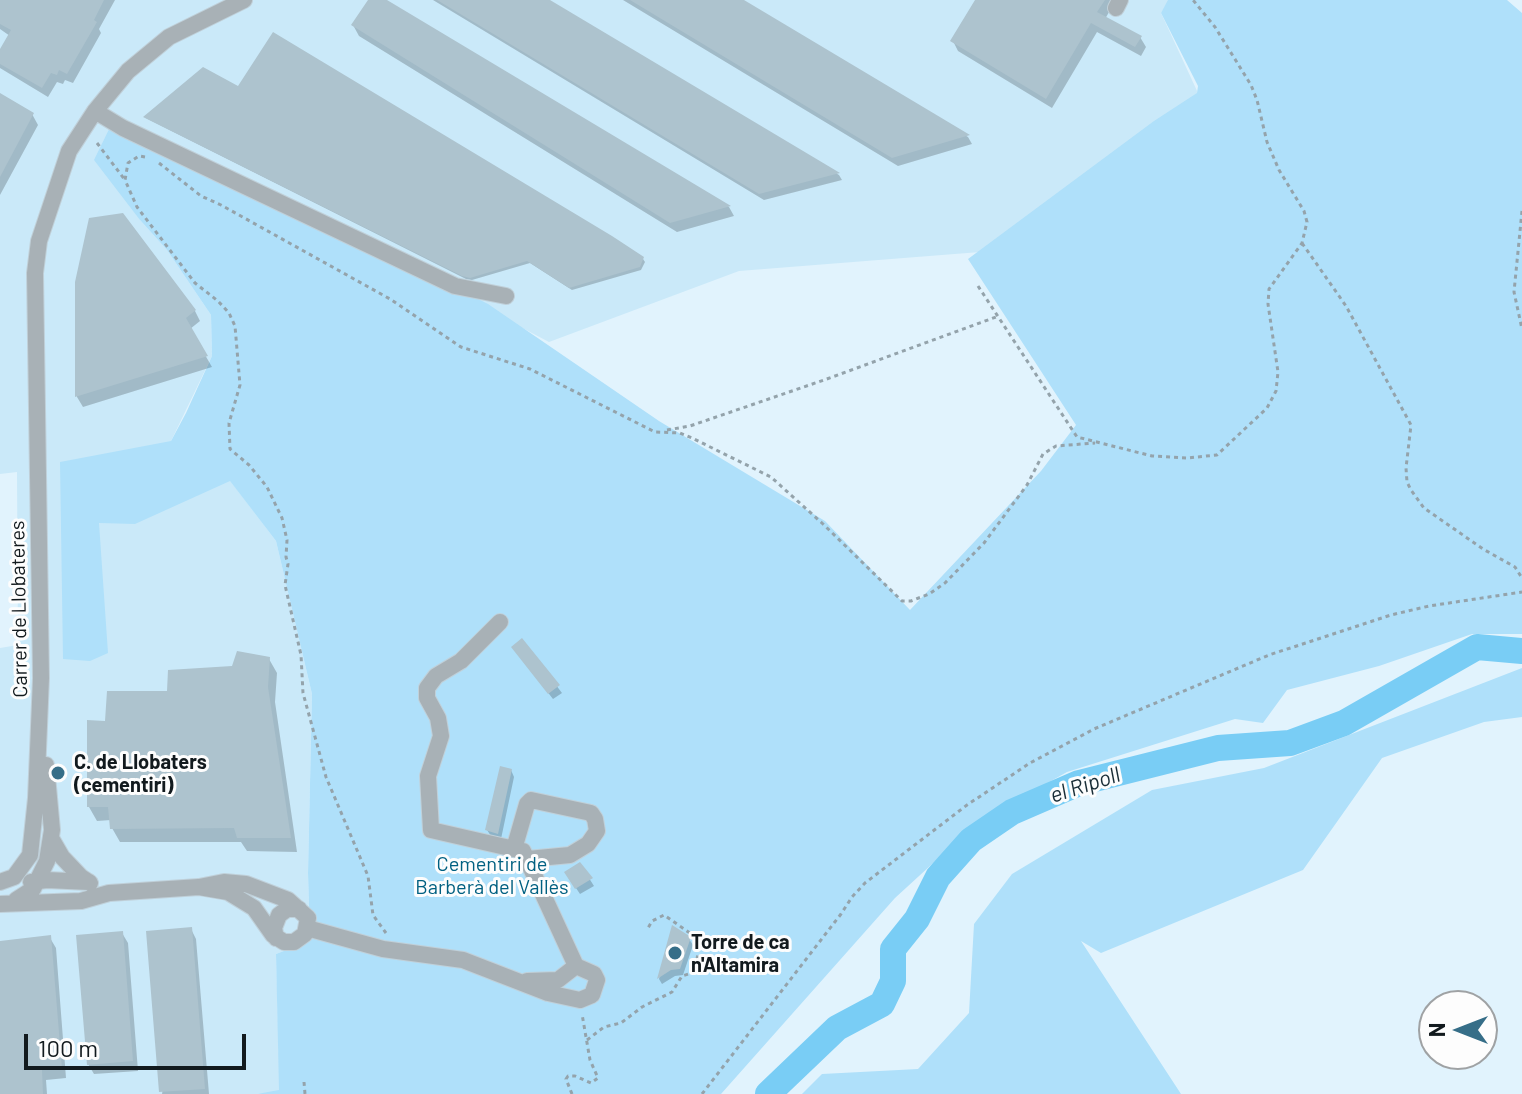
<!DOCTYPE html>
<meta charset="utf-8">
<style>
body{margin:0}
#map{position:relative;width:1522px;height:1094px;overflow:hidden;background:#e1f3fd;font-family:Barlow,sans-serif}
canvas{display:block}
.north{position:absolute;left:1418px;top:990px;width:80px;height:80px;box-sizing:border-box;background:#fdfdfd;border:2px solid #9fa2a4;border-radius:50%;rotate:270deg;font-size:22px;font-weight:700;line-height:32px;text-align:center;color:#121a1e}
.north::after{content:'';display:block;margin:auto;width:28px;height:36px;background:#366e88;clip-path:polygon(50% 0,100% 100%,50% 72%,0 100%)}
.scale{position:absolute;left:24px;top:1034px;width:222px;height:36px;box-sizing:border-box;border:4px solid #121a1e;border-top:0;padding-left:10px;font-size:24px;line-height:28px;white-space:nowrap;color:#121a1e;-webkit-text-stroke:6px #fdfdfd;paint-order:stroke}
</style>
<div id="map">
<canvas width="1522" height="1094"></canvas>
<div class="north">N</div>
<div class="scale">100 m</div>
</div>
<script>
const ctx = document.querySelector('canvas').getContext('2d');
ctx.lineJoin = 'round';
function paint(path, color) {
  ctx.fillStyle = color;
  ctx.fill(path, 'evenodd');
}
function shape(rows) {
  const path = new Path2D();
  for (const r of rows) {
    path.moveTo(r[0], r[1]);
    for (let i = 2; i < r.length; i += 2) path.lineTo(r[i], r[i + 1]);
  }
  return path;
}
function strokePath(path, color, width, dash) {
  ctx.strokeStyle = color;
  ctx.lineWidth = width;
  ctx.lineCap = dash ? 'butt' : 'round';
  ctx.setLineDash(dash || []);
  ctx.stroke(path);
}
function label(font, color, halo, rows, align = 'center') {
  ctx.font = font + ' Barlow,sans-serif';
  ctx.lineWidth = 6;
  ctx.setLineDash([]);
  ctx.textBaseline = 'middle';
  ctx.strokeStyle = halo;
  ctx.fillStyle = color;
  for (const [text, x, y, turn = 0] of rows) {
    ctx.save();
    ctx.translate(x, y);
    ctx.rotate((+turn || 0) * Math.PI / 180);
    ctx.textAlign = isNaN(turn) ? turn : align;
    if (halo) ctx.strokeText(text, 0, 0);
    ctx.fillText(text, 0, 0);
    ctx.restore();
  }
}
paint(shape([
 [0,0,1170,0,1161,13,1198,93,980,252,739,271,549,342,117,115,140,220,167,250,211,315,212,356,171,441,222,470,276,541,312,694,308,873,310,942,276,954,280,1091,257,1094,0,1094,0,648,18,645,17,472,0,474]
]), '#cae9f9');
paint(shape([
 [1168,0,1507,0,1522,13,1522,634,1472,634,1379,666,1287,690,1263,723,1235,719,1067,772,978,822,895,898,721,1094,257,1094,279,1090,276,954,310,941,308,873,312,694,276,541,230,481,135,524,99,523,108,653,90,661,63,659,60,462,171,441,186,413,212,356,211,315,167,250,140,220,94,160,116,115,488,304,659,421,825,521,910,610,1041,471,1076,425,968,259,1154,121,1197,93,1198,86,1161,13],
 [1522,668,1522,717,1484,722,1382,758,1303,870,1101,953,1081,941,1181,1094,802,1094,822,1074,918,1069,969,1013,974,924,1012,874,1152,790,1264,768]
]), '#afe0fa');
paint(shape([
 [0,0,115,0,99,29,101,33,73,83,65,80,63,84,57,82,48,97,0,68,0,53,10,36,0,29],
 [371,0,383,0,729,207,734,216,677,232,359,36,353,25],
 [433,0,546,0,839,175,842,180,764,200],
 [623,0,740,0,968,137,972,144,898,166],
 [977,0,1116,0,1105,19,1140,37,1146,47,1141,56,1097,32,1052,108,958,51,953,41],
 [238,89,643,259,645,262,641,270,572,290,530,263,472,280,466,279,146,118],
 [0,95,32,114,38,125,0,195],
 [122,215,195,311,200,321,190,329,212,367,83,407,77,397,77,282],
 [522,640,562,693,553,699,517,653],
 [269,659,277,673,275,702,297,852,247,851,241,842,120,842,112,828,111,820,97,821,89,807,107,723,169,693,234,668],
 [511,770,514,777,501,839,491,836,487,830],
 [580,864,594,886,580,894,566,873],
 [673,928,689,939,693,945,683,975,675,976,662,984,659,979],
 [191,929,196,939,209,1094,162,1094],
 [122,933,128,943,138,1071,94,1074,88,1064],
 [50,938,56,948,66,1078,46,1080,47,1094,0,1094,0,943]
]), '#0003');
strokePath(shape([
 [768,1094,837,1028,882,1004,893,981,893,949,917,919,938,877,971,840,1012,812,1079,783,1218,748,1290,743,1344,723,1477,647,1522,651]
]), '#79cdf5', 26);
paint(shape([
 [0,0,104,0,94,20,97,22,67,74,59,70,57,75,51,73,42,88,0,64,0,49,11,30,0,24],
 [368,0,387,0,731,206,670,223,351,25],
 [437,0,550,0,840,173,759,194],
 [630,0,744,0,970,135,892,158],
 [975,0,1105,0,1097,12,1142,36,1135,47,1091,23,1046,99,950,41],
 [273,32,612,236,644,257,640,267,569,288,527,261,470,278,462,276,143,117,203,67,238,86],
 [0,93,34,113,0,177],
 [123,213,196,310,186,318,208,356,75,397,75,282,89,218],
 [522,638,560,685,548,694,511,647],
 [237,651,270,657,268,687,291,838,237,838,234,828,110,829,108,807,87,807,87,720,105,721,107,691,167,691,168,670,232,666],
 [500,766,512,769,498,834,485,830],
 [580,862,593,878,575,889,564,872],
 [672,925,691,937,680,969,671,970,657,979],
 [192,927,205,1089,159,1092,146,931],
 [123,931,133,1061,87,1065,76,935],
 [51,935,62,1069,42,1070,43,1094,0,1094,0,941]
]), '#adc3ce');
const minor = shape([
 [1116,8,1120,0],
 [95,111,123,128,455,286,506,296],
 [51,838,62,857,81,877,90,883],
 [514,849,527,804,531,800,591,813,595,819,597,831,588,844,570,855,528,859],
 [0,882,14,877,30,855,36,798,41,678,35,273,39,241,69,151,95,111,128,71,169,37,244,0],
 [31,882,47,880,89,882],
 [16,900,33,889,47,861,52,830,46,765],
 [0,904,81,901,109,893,199,887,224,882,246,884,288,900,308,918,305,934,294,942,284,942,273,935,254,908,228,892,199,887],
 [307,928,383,949,463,960,548,993,580,1000,592,995,597,980,594,974,576,966,523,851,431,830,428,776,441,736,438,718,427,698,427,688,436,676,461,661,500,622],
 [276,938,274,928,279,915,287,909,299,909],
 [527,981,558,980,576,966]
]);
strokePath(minor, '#c0d0d9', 18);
strokePath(shape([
 [97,143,125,180],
 [145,157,139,156,128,163,125,180,137,207,195,283,218,301,229,313,235,326,240,385,229,423,230,449,249,465,267,487,282,518,287,540,286,557,288,564,285,585,301,655,303,693,326,777,368,876,373,915,386,933],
 [159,163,201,196,221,205,390,299,461,347,530,369,655,432,680,433,692,438,771,477,823,524,902,601,911,601,929,594,945,583,984,543,1027,485,1043,454,1056,446,1095,443],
 [1522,211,1514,292,1522,329],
 [1302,243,1346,306,1411,425,1406,468,1407,482,1411,490,1424,508,1483,549,1515,567,1522,578],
 [978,286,1077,437,1152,456,1187,458,1217,455,1267,408,1276,391,1278,372,1268,304,1269,289,1302,243,1307,222,1304,211,1279,170,1267,142,1257,100,1251,85,1215,27,1193,0],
 [667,430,690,426,824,380,996,317],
 [587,1040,604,1027,621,1023,642,1007,672,992,682,976,695,972,700,940,664,915,652,921,648,928],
 [304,1082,305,1094],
 [572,1094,566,1079,568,1076,575,1076,591,1083,598,1078,590,1060,582,1014],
 [702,1094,841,914,852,897,865,883,967,805,1030,763,1094,729,1269,655,1391,615,1429,606,1522,592]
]), '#94a3ab', 3, [4, 4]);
strokePath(minor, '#a8b1b6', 16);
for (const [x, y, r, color] of [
 [58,773,8,"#366e88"],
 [675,953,8,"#366e88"]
]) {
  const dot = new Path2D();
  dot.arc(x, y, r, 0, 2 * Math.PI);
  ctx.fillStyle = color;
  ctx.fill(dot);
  strokePath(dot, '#fdfdfd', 3);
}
label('20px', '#121a1e', '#fdfdfd', [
 ["Carrer de Llobateres",19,609,-91]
]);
label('bold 20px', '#121a1e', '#fdfdfd', [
 ["C. de Llobaters",74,762],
 ["(cementiri)",74,785],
 ["Torre de ca",691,942],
 ["n'Altamira",691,965]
], 'left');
label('20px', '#006081', '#fdfdfd', [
 ["Cementiri de",492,864],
 ["Barberà del Vallès",492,887]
]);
label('italic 22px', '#192d37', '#fdfdfd', [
 ["el Ripoll",1085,785,-18]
]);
</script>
